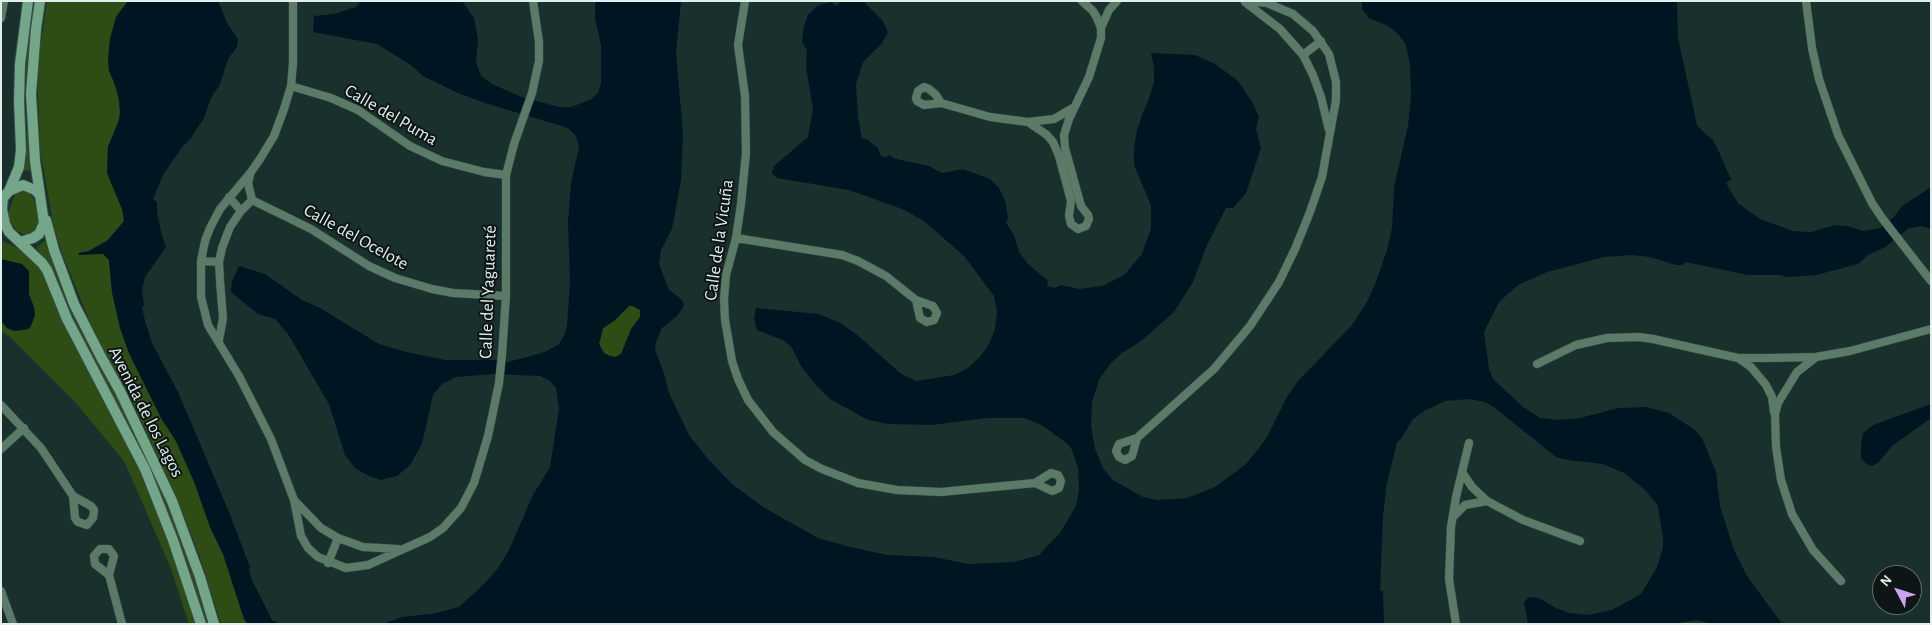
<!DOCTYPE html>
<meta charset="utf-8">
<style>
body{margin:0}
#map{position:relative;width:1932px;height:625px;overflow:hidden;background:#1a302d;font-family:"Alegreya Sans",sans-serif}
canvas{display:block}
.frame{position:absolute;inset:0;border:2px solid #e1eeec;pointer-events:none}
.north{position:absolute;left:1872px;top:565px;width:50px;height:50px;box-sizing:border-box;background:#0d1614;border:1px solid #626c6a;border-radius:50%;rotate:310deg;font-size:14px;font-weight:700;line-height:20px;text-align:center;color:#e1eeec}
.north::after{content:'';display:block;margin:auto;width:18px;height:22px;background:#c9a5ee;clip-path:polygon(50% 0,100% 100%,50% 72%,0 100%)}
</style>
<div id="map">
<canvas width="1932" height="625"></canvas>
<div class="frame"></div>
<div class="north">N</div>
</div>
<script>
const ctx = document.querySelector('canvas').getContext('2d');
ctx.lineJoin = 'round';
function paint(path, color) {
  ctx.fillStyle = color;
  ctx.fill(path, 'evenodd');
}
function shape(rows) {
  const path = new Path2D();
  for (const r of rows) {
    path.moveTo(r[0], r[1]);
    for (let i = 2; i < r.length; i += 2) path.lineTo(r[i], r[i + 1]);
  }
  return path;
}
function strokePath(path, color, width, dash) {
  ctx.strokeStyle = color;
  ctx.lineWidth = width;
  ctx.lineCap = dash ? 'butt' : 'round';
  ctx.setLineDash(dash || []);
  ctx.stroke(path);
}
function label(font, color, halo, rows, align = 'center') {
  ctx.font = font + ' "Alegreya Sans",sans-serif';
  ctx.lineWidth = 4;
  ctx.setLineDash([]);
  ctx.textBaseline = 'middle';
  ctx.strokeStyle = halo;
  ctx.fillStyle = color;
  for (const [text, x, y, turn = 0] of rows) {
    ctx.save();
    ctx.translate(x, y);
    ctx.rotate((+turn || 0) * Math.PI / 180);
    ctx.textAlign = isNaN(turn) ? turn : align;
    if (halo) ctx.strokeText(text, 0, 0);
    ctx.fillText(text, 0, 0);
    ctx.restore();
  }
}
paint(shape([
 [33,1,38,1,34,171,31,171,23,170,27,145,26,58],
 [47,1,128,1,116,17,109,48,109,71,118,93,120,112,119,120,108,147,107,173,122,209,124,221,108,240,89,251,79,253,103,254,109,260,112,293,120,328,129,353,161,418,176,441,195,484,210,527,223,554,244,619,248,624,221,624,201,560,177,498,128,392,111,365,92,327,63,256,54,228,40,149,38,93,39,56],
 [23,192,29,193,34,199,40,223,34,233,26,235,17,231,9,221,8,213,15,195],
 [47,239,168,498,212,624,207,624,178,537,147,462,83,339,51,268,37,249,37,247],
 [1,240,29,254,41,269,135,457,160,515,198,624,189,624,170,566,124,461,75,402,9,336,1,332],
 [629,306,633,306,640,310,640,317,621,354,615,357,610,356,604,353,599,344,603,328,614,321]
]), '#2e4d15');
paint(shape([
 [128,1,218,1,227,23,238,39,237,47,228,59,220,84,211,98,204,118,191,138,182,147,163,175,153,199,157,202,157,212,161,232,166,247,145,277,142,289,144,305,142,307,145,321,152,343,178,392,229,512,250,567,249,570,252,580,272,620,280,624,248,624,244,619,223,554,210,527,195,484,176,441,161,418,129,353,120,328,112,292,109,260,103,254,78,255,79,253,89,251,108,240,124,221,122,209,107,173,108,147,119,120,120,112,119,99,114,82,109,71,108,60,110,39,116,17],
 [361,1,462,1,474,18,478,40,476,63,481,76,492,84,522,97,559,107,571,107,590,100,598,93,601,83,601,45,595,18,595,1,681,1,676,53,683,133,681,180,672,229,661,250,659,264,669,290,680,298,683,302,684,306,677,316,662,328,656,342,655,350,664,373,669,393,689,435,708,459,732,484,763,507,818,538,846,546,887,555,933,557,969,564,1014,562,1039,555,1060,533,1076,506,1079,490,1078,468,1072,450,1068,444,1043,426,1025,418,986,418,932,425,889,424,868,420,830,399,815,384,801,366,792,348,785,341,757,330,754,318,756,308,819,314,840,323,856,334,900,373,916,381,954,375,968,368,980,357,989,344,995,329,997,312,994,296,964,256,924,221,902,209,849,190,777,178,772,173,774,166,808,137,813,109,806,67,807,51,802,41,804,26,808,15,817,6,827,3,831,2,836,6,841,1,863,1,883,21,888,32,882,43,863,62,856,84,858,117,862,138,868,140,878,148,880,155,886,158,889,155,896,159,929,166,942,173,963,169,990,179,999,188,1005,200,1008,218,1006,223,1014,235,1019,252,1028,264,1048,281,1047,286,1054,288,1061,285,1079,289,1102,286,1124,275,1142,254,1151,229,1151,205,1134,165,1134,148,1137,131,1143,112,1149,99,1154,82,1154,68,1151,53,1195,55,1215,64,1237,80,1253,103,1259,117,1256,129,1261,148,1246,193,1233,208,1226,208,1207,245,1193,282,1174,312,1140,342,1123,352,1110,364,1099,380,1092,402,1091,425,1095,449,1103,468,1113,480,1143,497,1157,500,1187,498,1215,487,1246,464,1266,439,1287,397,1298,381,1352,325,1367,302,1376,282,1387,250,1392,228,1394,187,1408,126,1411,94,1410,65,1406,45,1399,35,1388,26,1369,18,1362,9,1362,1,1677,1,1678,38,1697,125,1705,134,1713,140,1718,150,1731,179,1726,183,1738,203,1760,219,1793,231,1811,232,1835,225,1847,226,1864,231,1880,228,1893,218,1902,206,1931,187,1931,229,1922,226,1909,228,1885,247,1868,255,1858,264,1816,275,1788,277,1780,275,1748,275,1686,262,1682,265,1676,265,1650,257,1631,255,1604,257,1547,272,1518,285,1499,302,1484,332,1489,369,1493,379,1522,406,1540,418,1559,420,1580,418,1618,408,1646,407,1669,413,1695,430,1702,438,1716,472,1720,506,1734,550,1747,576,1780,621,1783,624,1713,624,1697,620,1669,624,1528,624,1524,602,1529,597,1539,598,1554,607,1569,613,1588,615,1612,610,1641,594,1657,567,1663,548,1663,538,1658,506,1645,490,1624,473,1603,464,1568,460,1556,457,1495,408,1485,402,1469,399,1445,401,1424,411,1413,419,1401,439,1397,442,1386,488,1383,517,1380,591,1383,591,1384,624,384,624,401,617,432,614,459,607,483,585,498,568,508,552,533,495,550,467,559,409,556,388,549,380,540,376,493,374,456,377,442,384,433,395,422,444,410,465,397,476,381,480,369,476,355,468,345,455,329,404,288,334,275,319,258,314,231,292,232,282,239,266,265,274,302,300,320,308,379,344,406,352,445,360,494,360,508,362,545,352,559,344,565,334,567,325,570,283,568,222,571,183,579,147,576,136,568,128,485,103,458,93,423,76,411,65,377,44,313,32,314,16,334,14,356,7],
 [629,306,633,306,640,310,640,317,631,329,621,354,615,357,610,356,604,353,599,344,603,328,614,321],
 [1,259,22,264,29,271,29,294,34,307,35,315,31,326,28,329,16,331,11,330,7,328,1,321],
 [1931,404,1931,418,1892,446,1879,462,1872,466,1866,464,1861,458,1861,445,1863,433,1873,425]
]), '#001522');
const street = shape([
 [293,1,293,63,291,86,284,109,274,136,260,159,251,172,220,209,210,228,205,241,201,261,201,297,208,325,239,376,271,439,294,500,301,536,308,548,318,557,346,568,368,565,430,537,443,528,461,508,474,483,488,436,499,383,502,354,506,296,506,175,514,144,532,93,539,61,539,42,533,1],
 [745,1,738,45,745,96,746,153,741,204,736,238,726,275,724,299,725,320,732,361,738,379,748,400,773,432,805,460,822,469,858,483,897,490,941,492,1035,483,1052,491,1059,488,1061,481,1058,475,1051,473,1035,483],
 [1806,1,1812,48,1819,79,1838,135,1872,203,1882,218,1931,281],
 [1245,2,1280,29,1303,55,1313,75,1321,97,1329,130],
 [1,18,4,1],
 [1101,28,1109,10,1117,1],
 [1303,55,1321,41],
 [291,86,331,98,358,110,410,146,442,161,484,172,506,175],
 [941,103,936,95,929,89,924,87,918,91,916,98,917,101,924,105,941,103,990,117,1028,122,1054,119,1073,108],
 [1028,122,1047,135,1053,142,1059,156,1071,201,1069,216,1071,224,1078,229,1086,226,1089,219,1088,215,1081,206,1065,148,1064,135,1069,119,1089,77,1101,38,1101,28,1097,18,1093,11,1082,1],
 [250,175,248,183,252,200],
 [229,197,241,211],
 [252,200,311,229,369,266,395,278,432,289,453,293,506,296],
 [736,238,842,255,858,261,886,276,916,300,933,306,937,313,934,320,927,322,920,318,916,300],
 [201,261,219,262],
 [219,340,223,318,220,281,219,262,222,248,230,227,241,211,252,200],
 [1738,358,1751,367,1766,385,1772,397,1774,412],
 [1815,358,1797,372,1778,403,1775,414,1776,447,1781,480,1792,514,1813,550,1841,581],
 [1537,364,1576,345,1607,338,1639,337,1653,339,1738,358,1770,358,1816,357,1850,351,1931,329],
 [1,405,41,448,73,496,75,518,78,522,87,525,93,518,94,510,91,506,73,496],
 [1137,438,1214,369,1250,326,1279,282,1295,249,1310,212,1322,177,1336,100,1336,82,1329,54,1313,31,1293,14,1267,3,1245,1],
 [1137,438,1132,456,1125,460,1119,457,1116,451,1119,444,1137,438],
 [1,449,24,428],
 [294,500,321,528,338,538,363,547,398,549],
 [1487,501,1523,520,1580,541],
 [1454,516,1465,505,1487,501,1472,487,1462,472],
 [328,563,338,538],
 [109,575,95,564,94,556,100,549,109,549,114,556,109,575,122,624],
 [1,591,13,624],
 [1456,624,1449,579,1451,527,1456,497,1469,443]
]);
const secondary = shape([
 [40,1,36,29,31,94,35,161,40,195],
 [9,191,19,167,21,150,19,101,20,64,28,1],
 [46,220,54,250,74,304,101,357,120,391,172,501,200,577,214,624],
 [20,242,33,238,39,234,44,223,40,195,35,190,23,185,9,191,3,198,2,209,5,224,9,232,42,263,47,270,67,319,145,469,173,540,201,624]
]);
strokePath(street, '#364b48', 9);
strokePath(secondary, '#364b48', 12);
strokePath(street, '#5b7a67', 8);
strokePath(secondary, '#74a689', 10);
label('18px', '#e1eeec', '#0d1614', [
 ["Calle del Puma",391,115,30],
 ["Calle del Ocelote",356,237,29],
 ["Calle de la Vicuña",719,240,-82],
 ["Calle del Yaguareté",488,292,-88],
 ["Avenida de los Lagos",146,412,63]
]);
</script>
